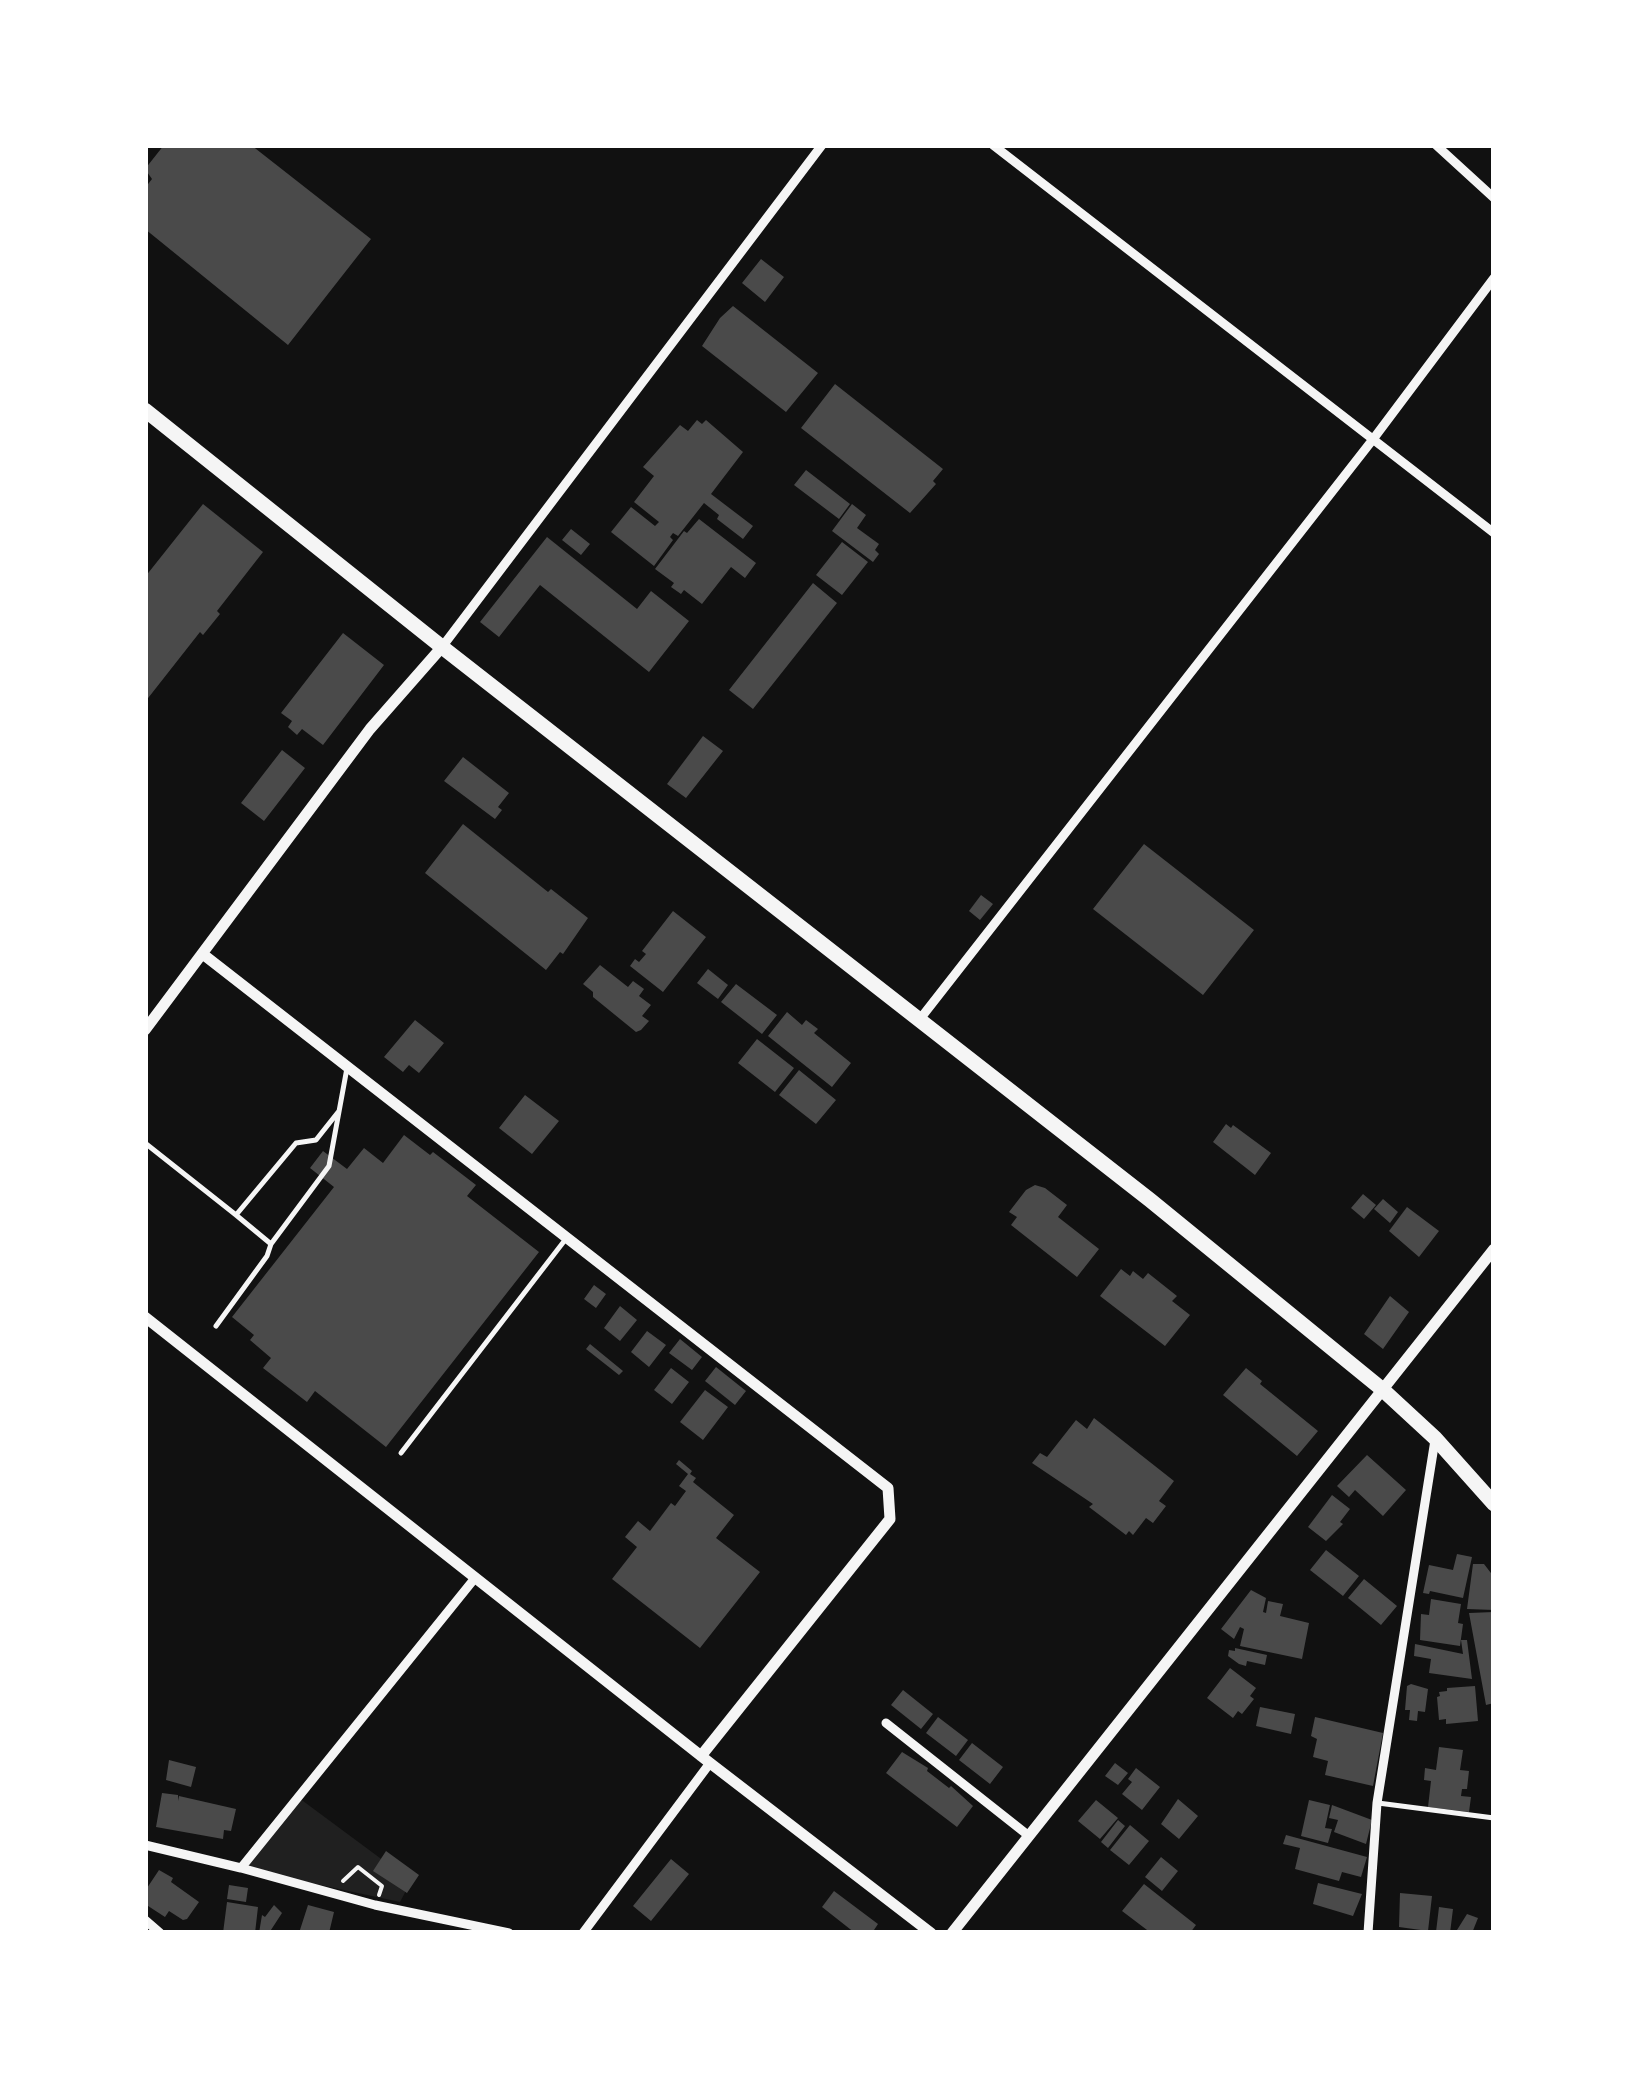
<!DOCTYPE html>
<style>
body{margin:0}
#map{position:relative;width:1639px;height:2078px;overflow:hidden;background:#111;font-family:Jost,sans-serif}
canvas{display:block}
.frame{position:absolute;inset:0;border:148px solid #fff;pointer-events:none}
</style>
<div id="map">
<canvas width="1639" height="2078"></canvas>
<div class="frame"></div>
</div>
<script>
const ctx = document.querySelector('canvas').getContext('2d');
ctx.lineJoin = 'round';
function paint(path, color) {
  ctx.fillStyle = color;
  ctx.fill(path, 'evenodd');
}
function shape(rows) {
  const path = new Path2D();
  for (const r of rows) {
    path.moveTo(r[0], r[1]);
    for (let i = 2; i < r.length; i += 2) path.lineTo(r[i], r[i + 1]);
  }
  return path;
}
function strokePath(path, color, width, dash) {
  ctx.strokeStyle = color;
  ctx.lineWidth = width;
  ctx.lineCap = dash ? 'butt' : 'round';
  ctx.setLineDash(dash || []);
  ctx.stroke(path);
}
paint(shape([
 [299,1798,411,1881,400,1902,241,1868]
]), '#202020');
paint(shape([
 [164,145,251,145,371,239,288,345,145,229,145,188,152,179,145,169],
 [761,259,784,277,765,302,742,283],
 [733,306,818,373,786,412,702,346,720,318],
 [835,384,943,469,933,481,936,484,910,513,801,428],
 [697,420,702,424,706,420,743,452,711,494,753,526,743,539,717,519,719,515,704,503,678,536,673,533,670,537,673,540,654,566,611,532,631,507,655,526,659,522,634,502,654,476,643,467,680,425,688,431],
 [806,470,850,504,839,519,794,485],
 [203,504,263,552,217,611,220,614,203,635,200,632,145,702,145,577],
 [852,504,866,515,857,528,879,544,875,550,879,554,873,562,832,531],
 [699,519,756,563,745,578,731,567,702,604,684,590,681,594,671,587,674,583,655,569,684,531,687,533],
 [571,529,590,544,581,555,562,540],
 [547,537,637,609,651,591,689,621,649,672,540,585,499,637,480,622],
 [842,542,868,562,842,595,816,575],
 [813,583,837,603,753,709,729,690],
 [343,633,384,665,323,745,302,729,297,735,288,727,292,721,281,713],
 [703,736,723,751,686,798,667,784],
 [282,750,305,768,264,821,241,803],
 [463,757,509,793,498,807,502,810,495,819,444,781],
 [463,824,548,892,551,889,588,918,563,954,560,952,546,970,425,873],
 [1144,844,1254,930,1203,995,1093,909],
 [981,895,993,904,980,920,969,911],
 [673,911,706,937,663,992,630,966,635,959,639,962,646,954,642,951],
 [600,965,628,987,633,981,644,989,639,996,651,1005,642,1016,649,1021,641,1030,636,1032,593,997,593,992,583,984],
 [708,969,728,985,718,999,697,983],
 [736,984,777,1015,762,1034,721,1002],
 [787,1012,802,1025,806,1020,818,1029,814,1033,851,1063,832,1087,768,1036],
 [415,1020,444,1043,419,1073,409,1065,403,1072,384,1057],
 [757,1039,794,1068,775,1092,738,1063],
 [799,1070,836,1100,816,1124,779,1095],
 [525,1095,559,1121,532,1154,499,1128],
 [1226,1124,1231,1128,1233,1125,1271,1153,1255,1175,1213,1142],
 [404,1135,430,1155,433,1152,476,1185,467,1196,539,1252,386,1447,315,1391,307,1402,263,1368,271,1358,250,1340,254,1335,232,1317,334,1187,310,1168,323,1151,347,1169,364,1148,383,1163],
 [1035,1185,1045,1188,1067,1205,1058,1217,1099,1249,1077,1277,1011,1225,1017,1217,1009,1212,1026,1190],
 [1363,1194,1376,1205,1364,1219,1351,1208],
 [1383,1199,1398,1212,1390,1223,1374,1209],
 [1407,1207,1439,1231,1419,1257,1389,1231],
 [1121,1269,1130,1276,1133,1271,1143,1279,1148,1273,1177,1296,1172,1301,1190,1315,1165,1346,1100,1296],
 [594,1285,606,1294,596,1308,584,1299],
 [1390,1296,1409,1312,1383,1349,1364,1334],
 [620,1306,637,1320,620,1341,604,1328],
 [647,1331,666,1345,649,1367,631,1352],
 [680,1339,702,1357,692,1370,669,1353],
 [590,1344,623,1371,619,1375,586,1349],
 [716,1367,746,1391,735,1405,705,1381],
 [671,1368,689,1382,672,1404,654,1390],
 [1246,1368,1262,1381,1260,1384,1318,1431,1297,1456,1223,1395],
 [705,1390,728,1407,703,1440,680,1422],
 [1094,1418,1174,1481,1159,1501,1166,1506,1153,1523,1146,1518,1133,1535,1129,1531,1126,1535,1089,1507,1093,1504,1032,1463,1040,1453,1047,1457,1076,1420,1087,1429],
 [1367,1455,1406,1490,1383,1516,1355,1490,1349,1497,1337,1486],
 [679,1460,692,1471,690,1474,696,1478,693,1482,734,1515,716,1538,760,1572,700,1648,612,1579,637,1547,625,1537,638,1521,650,1531,671,1503,675,1506,686,1491,679,1486,688,1474,676,1464],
 [1332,1495,1350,1509,1340,1522,1343,1524,1326,1541,1308,1527],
 [1326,1550,1359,1576,1343,1596,1310,1570],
 [1457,1554,1472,1557,1463,1598,1430,1591,1429,1594,1423,1593,1429,1565,1453,1570],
 [1473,1564,1484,1564,1494,1577,1494,1610,1467,1609],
 [1364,1579,1397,1606,1381,1625,1348,1598],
 [1251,1590,1266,1598,1263,1612,1266,1613,1268,1601,1283,1604,1280,1616,1309,1623,1302,1659,1240,1646,1244,1629,1240,1627,1234,1639,1221,1629],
 [1431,1599,1461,1604,1458,1623,1463,1624,1460,1646,1420,1640,1421,1614,1429,1615],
 [1494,1612,1494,1703,1486,1705,1469,1613],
 [1461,1640,1467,1640,1472,1679,1429,1673,1431,1659,1414,1656,1415,1644,1463,1654],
 [1235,1648,1267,1655,1265,1665,1247,1661,1246,1666,1239,1664,1228,1656,1229,1650,1235,1651],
 [1230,1668,1256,1688,1250,1696,1254,1699,1242,1714,1238,1711,1233,1718,1207,1698],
 [1411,1684,1428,1689,1425,1712,1418,1711,1417,1721,1409,1720,1410,1710,1405,1710,1407,1686],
 [1475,1686,1478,1721,1446,1724,1446,1719,1439,1720,1437,1697,1440,1696,1439,1692,1447,1691,1447,1688],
 [903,1690,933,1714,921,1729,891,1705],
 [1260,1707,1295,1714,1291,1734,1256,1726],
 [938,1717,968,1740,956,1756,926,1733],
 [1315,1717,1383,1733,1373,1786,1325,1775,1328,1761,1313,1757,1317,1739,1311,1736],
 [972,1743,1003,1767,990,1784,959,1760],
 [1439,1747,1463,1750,1460,1770,1469,1771,1467,1789,1462,1789,1461,1796,1471,1797,1469,1812,1428,1807,1431,1781,1424,1780,1425,1768,1436,1770],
 [902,1752,928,1768,927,1771,949,1788,951,1786,973,1806,957,1827,886,1773],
 [169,1760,196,1767,191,1787,166,1780],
 [1115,1763,1128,1773,1118,1785,1105,1776],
 [1136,1768,1160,1787,1142,1810,1122,1794,1132,1782,1128,1779],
 [162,1793,178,1795,178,1801,179,1796,236,1809,231,1831,224,1830,223,1839,156,1827],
 [1178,1799,1198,1816,1179,1839,1161,1824],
 [1096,1800,1118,1818,1100,1839,1078,1821],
 [1309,1800,1330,1805,1325,1828,1332,1829,1328,1843,1301,1836],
 [1332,1805,1372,1820,1366,1844,1334,1832,1338,1820,1329,1818],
 [1118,1820,1125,1826,1108,1848,1101,1842],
 [1130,1825,1149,1841,1129,1865,1110,1850],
 [1286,1835,1367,1857,1361,1877,1342,1872,1339,1881,1295,1869,1300,1848,1283,1844],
 [386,1851,419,1875,407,1893,373,1871],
 [1161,1857,1178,1871,1162,1891,1145,1877],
 [671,1859,689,1874,651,1921,633,1906],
 [159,1870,173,1878,171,1882,199,1902,187,1919,183,1920,169,1911,165,1917,145,1904,145,1891],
 [1318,1883,1362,1894,1353,1916,1313,1904],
 [1144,1884,1196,1925,1190,1933,1151,1933,1122,1911],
 [229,1885,248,1888,246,1902,227,1899],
 [834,1891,878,1924,874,1930,878,1933,855,1933,822,1907],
 [1400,1893,1432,1896,1428,1931,1399,1927],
 [227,1902,258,1907,255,1933,223,1933],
 [274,1905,282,1913,269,1933,259,1933,262,1915,265,1917],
 [308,1905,334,1912,329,1933,299,1933],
 [1439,1907,1453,1909,1450,1933,1436,1932],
 [1467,1914,1478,1918,1472,1933,1457,1930]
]), '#4a4a4a');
strokePath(shape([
 [343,1881,358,1867,382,1886,379,1895]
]), '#f5f5f5', 4);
strokePath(shape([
 [339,1111,316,1140,296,1143,236,1215,271,1244,329,1166,347,1068],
 [145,1143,236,1215],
 [216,1326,267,1256,271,1244],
 [401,1453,565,1240],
 [1378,1803,1494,1818]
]), '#f5f5f5', 5);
strokePath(shape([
 [993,145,1494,533],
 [1436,145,1494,198],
 [442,647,822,145],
 [920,1019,1374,438,1494,278],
 [886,1723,1029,1836],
 [145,1845,241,1868,375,1905,509,1933],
 [241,1868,475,1578],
 [145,1920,160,1933],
 [583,1933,710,1763],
 [1368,1933,1377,1803,1435,1440]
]), '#f5f5f5', 9);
strokePath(shape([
 [204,955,888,1488,890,1519,701,1756],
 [145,1030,370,729,442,647],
 [145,1317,710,1763,931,1933],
 [952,1933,1494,1249]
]), '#f5f5f5', 11);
strokePath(shape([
 [145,410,442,647,1150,1200,1383,1390,1435,1438,1494,1504]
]), '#f5f5f5', 15);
</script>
